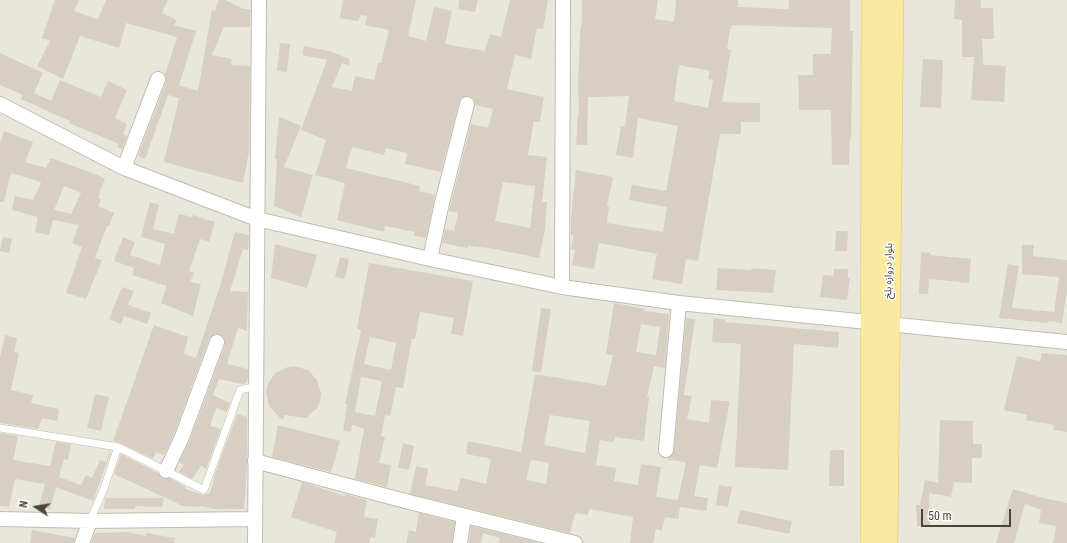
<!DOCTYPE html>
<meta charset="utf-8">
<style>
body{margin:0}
#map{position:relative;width:1067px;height:543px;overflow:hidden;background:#f6f4ec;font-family:"Roboto Condensed",sans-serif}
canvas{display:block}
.north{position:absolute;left:16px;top:487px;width:40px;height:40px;-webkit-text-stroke:3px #fff;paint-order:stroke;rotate:282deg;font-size:11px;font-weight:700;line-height:16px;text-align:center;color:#4a453a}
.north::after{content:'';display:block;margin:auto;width:14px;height:18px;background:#4a453a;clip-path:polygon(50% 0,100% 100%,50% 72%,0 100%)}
.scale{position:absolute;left:921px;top:509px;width:90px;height:18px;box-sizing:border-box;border:2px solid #4a453a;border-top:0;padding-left:5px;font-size:12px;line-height:14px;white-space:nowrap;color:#4a453a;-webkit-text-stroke:3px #fff;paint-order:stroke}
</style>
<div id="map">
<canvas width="1067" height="543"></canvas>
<div class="north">N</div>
<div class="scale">50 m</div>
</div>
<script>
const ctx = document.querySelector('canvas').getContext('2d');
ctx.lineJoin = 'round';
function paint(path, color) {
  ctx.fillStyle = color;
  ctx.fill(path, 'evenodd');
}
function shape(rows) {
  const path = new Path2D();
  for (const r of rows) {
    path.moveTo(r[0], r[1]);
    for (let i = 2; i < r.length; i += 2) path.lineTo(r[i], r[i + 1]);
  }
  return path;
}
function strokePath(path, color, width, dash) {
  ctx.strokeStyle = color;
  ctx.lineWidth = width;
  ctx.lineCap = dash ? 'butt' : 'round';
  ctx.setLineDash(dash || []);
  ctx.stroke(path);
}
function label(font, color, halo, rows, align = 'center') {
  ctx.font = font + ' "Roboto Condensed","Noto Sans Arabic",sans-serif';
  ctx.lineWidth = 3;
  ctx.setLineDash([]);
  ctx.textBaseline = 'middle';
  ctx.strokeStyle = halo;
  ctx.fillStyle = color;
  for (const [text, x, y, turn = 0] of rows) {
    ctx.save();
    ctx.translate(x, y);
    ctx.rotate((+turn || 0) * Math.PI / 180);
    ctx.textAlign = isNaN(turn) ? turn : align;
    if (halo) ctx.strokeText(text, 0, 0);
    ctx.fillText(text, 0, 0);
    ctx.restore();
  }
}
paint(shape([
 [0,0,1067,0,1067,543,0,543]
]), '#e9e6db');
paint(shape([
 [55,0,79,0,74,11,98,19,106,0,168,0,162,13,177,20,174,25,196,31,179,85,198,91,212,10,215,11,219,0,225,0,244,9,250,9,250,27,224,27,212,55,232,59,231,65,250,66,249,151,243,183,164,162,179,98,168,95,145,159,138,156,166,82,165,75,177,37,126,23,119,48,80,36,63,79,37,66,50,41,42,38],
 [343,0,416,0,408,36,426,41,434,7,452,11,445,44,485,51,490,34,501,37,510,0,548,0,543,29,537,28,531,59,515,55,507,89,544,97,540,122,534,121,528,155,547,157,542,202,547,202,545,230,539,258,489,248,468,246,468,248,442,243,445,229,454,231,458,213,449,211,471,124,488,128,493,109,475,105,473,98,469,96,461,98,459,102,441,172,405,164,407,153,386,148,384,155,353,147,350,153,346,168,420,186,419,191,435,195,426,238,414,236,415,232,385,226,384,232,337,220,345,183,315,175,326,140,301,130,327,60,302,55,304,46,329,51,350,59,349,65,342,63,332,87,352,91,355,76,374,80,378,63,381,63,389,30,365,25,367,16,361,15,358,21,340,18],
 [503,182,535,186,530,228,495,221],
 [459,0,478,0,475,12,458,9],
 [582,0,658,0,655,19,674,22,676,0,738,0,738,7,789,9,789,0,850,0,850,31,853,31,851,139,850,139,849,165,832,165,831,110,799,110,798,75,813,75,813,54,831,54,832,28,731,25,727,49,731,50,722,102,760,103,760,122,741,122,741,134,720,134,698,261,686,259,682,284,652,279,657,254,599,243,594,269,572,265,575,250,571,249,574,235,571,235,571,219,576,170,613,177,607,206,609,207,607,223,663,232,667,207,629,200,632,185,666,191,678,126,638,118,633,158,616,155,621,126,625,127,629,96,588,97,587,145,576,145,578,114,579,114,578,86,580,33,582,22],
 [679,65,710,71,708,79,713,80,708,108,674,101],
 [955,0,981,0,981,8,993,8,994,39,982,39,983,65,1006,66,1004,102,971,100,974,57,962,57,962,20,954,19],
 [280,43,290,44,287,72,277,71],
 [0,53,43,73,34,93,51,101,60,80,101,97,108,81,127,90,115,118,127,124,123,134,127,136,122,149,117,147,119,144,69,123,70,121,21,99,23,95,0,85],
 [923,59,943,60,941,108,920,107],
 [279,117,301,126,284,167,313,175,301,217,274,206,277,159,275,159],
 [4,131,33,142,25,162,46,168,51,158,105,178,98,198,101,200,98,206,114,213,109,226,107,226,95,258,102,260,86,299,66,293,82,247,72,243,79,225,53,220,49,235,35,232,38,217,12,210,15,196,33,200,41,182,11,173,4,202,0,202,0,143],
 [64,186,81,193,71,214,54,210],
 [150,202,159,205,153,229,174,234,179,214,192,217,193,215,215,222,209,242,200,239,189,271,194,273,190,282,201,284,193,316,161,303,167,286,132,275,134,268,114,261,123,237,135,242,130,255,160,265,165,244,141,237],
 [836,231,848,231,847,251,835,251],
 [235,232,249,235,248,250,243,249,230,291,248,292,247,331,238,328,227,364,248,369,248,377,246,383,243,384,219,379,213,395,230,403,227,412,216,408,210,426,221,429,206,469,201,466,192,479,179,472,184,465,179,462,190,440,225,345,225,340,220,334,215,334,209,339,174,434,164,455,156,452,153,459,120,443,113,441,154,325,188,337,184,354,196,358,221,283],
 [3,237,12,239,9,253,0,251],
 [275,244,317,255,307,288,271,278],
 [1022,245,1034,245,1033,256,1067,260,1067,290,1062,323,1049,321,1048,323,999,318,1008,264,1019,266,1012,308,1054,312,1059,277,1022,274],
 [921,252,930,253,930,255,971,259,969,283,929,279,928,294,919,294],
 [340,257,349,259,345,279,335,277],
 [369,263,473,281,463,336,451,334,454,318,420,312,415,339,412,339,403,388,396,387,390,416,385,415,381,436,385,437,379,463,391,465,387,487,355,479,364,429,352,425,351,432,343,431,347,404,345,404,361,330,357,329],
 [370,337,396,343,391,370,364,364],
 [361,377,382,381,375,416,355,412],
 [718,268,751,270,751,268,776,270,773,293,716,290],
 [834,269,848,269,848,278,850,278,847,300,820,297,823,275,833,276],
 [122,287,134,291,128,305,151,313,147,324,124,316,121,324,109,319],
 [614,303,645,309,644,311,669,314,665,368,654,366,647,397,649,397,644,441,615,437,614,442,600,440,596,465,616,468,614,481,638,485,641,464,661,467,656,497,678,500,686,462,668,460,674,451,686,318,695,319,684,395,692,396,687,419,709,423,711,400,730,401,717,468,700,465,694,496,708,498,706,511,680,507,678,519,665,517,662,531,656,529,653,543,630,543,633,517,589,509,588,515,575,513,570,533,410,494,416,466,428,469,425,485,457,491,461,478,486,484,491,459,466,454,468,441,521,452,535,374,606,386,613,355,606,354],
 [641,324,660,327,656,355,636,352],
 [550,415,590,421,585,453,544,445],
 [531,460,549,463,546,484,526,480],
 [541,308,551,309,541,373,532,371],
 [714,318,726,320,725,322,839,332,838,348,794,344,788,470,735,467,741,344,712,342],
 [5,335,17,338,14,352,19,353,11,390,33,395,31,403,59,409,57,421,42,418,38,429,0,423,0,357],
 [1042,353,1067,355,1067,432,1053,430,1054,425,1026,420,1027,415,1004,410,1017,356,1040,361],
 [294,366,308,370,317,380,321,393,320,401,317,408,306,418,284,415,283,421,269,406,266,392,268,384,275,373,288,367],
 [95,394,109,397,101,431,87,428],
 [237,414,247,417,247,468,244,509,214,509,199,506,199,507,183,506,114,474,121,454,158,473,162,478,170,478,186,487,185,489,204,495,210,493,215,474],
 [940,420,973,421,973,444,982,444,982,458,972,458,972,483,954,482,951,497,929,493,930,526,917,526,916,505,920,505,925,480,938,483],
 [278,425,340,441,331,472,272,457],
 [0,433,18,436,13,460,50,466,56,442,71,444,68,460,64,459,59,477,81,485,86,475,92,478,100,460,106,462,110,451,111,451,93,501,56,487,50,509,39,506,45,484,15,479,9,507,0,506],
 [403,443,414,446,409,470,398,468],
 [830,450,844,450,844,486,829,486],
 [302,482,345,496,345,494,367,500,364,517,378,519,375,538,371,537,369,543,334,543,337,532,291,517],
 [719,485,732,487,728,507,716,505],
 [1013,489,1039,497,1067,503,1067,543,1053,543,1056,526,1039,523,1041,510,1025,504,1014,543,996,543],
 [105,498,164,498,162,507,135,506,135,509,104,509],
 [740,510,792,521,789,534,737,523],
 [419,513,455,522,452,543,406,543,409,530,416,532],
 [471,526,537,542,537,543,499,543,500,538,483,533,481,543,469,543],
 [32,530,75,538,74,543,30,543],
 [129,532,146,536,146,533,175,538,174,543,91,543,95,533]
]), '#d7d0c2');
const service = shape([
 [0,428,118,447,204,490,240,390,256,386],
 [90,521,103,491,118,447]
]);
const minor = shape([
 [0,104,124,168,257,219,430,259,562,287,679,303,1067,342],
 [124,168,158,79],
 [430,259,441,207,467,104],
 [562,287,563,0],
 [666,450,679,303],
 [255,461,409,502,575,543],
 [166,471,182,437,217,342],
 [0,519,90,521,255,519],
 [82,543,90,521],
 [255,543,259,0],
 [460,543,464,516]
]);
const primary = shape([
 [871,543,872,0],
 [887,543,893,0]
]);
strokePath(service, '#c1bcaf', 8);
strokePath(minor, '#c1bcaf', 16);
strokePath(primary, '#e1c86f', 22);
strokePath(service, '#fff', 7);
strokePath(minor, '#fff', 14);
strokePath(primary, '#fbe9a0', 21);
label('10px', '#4a453a', '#fff', [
 ["بلوار دروازه بلخ",889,271,-89]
]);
</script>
